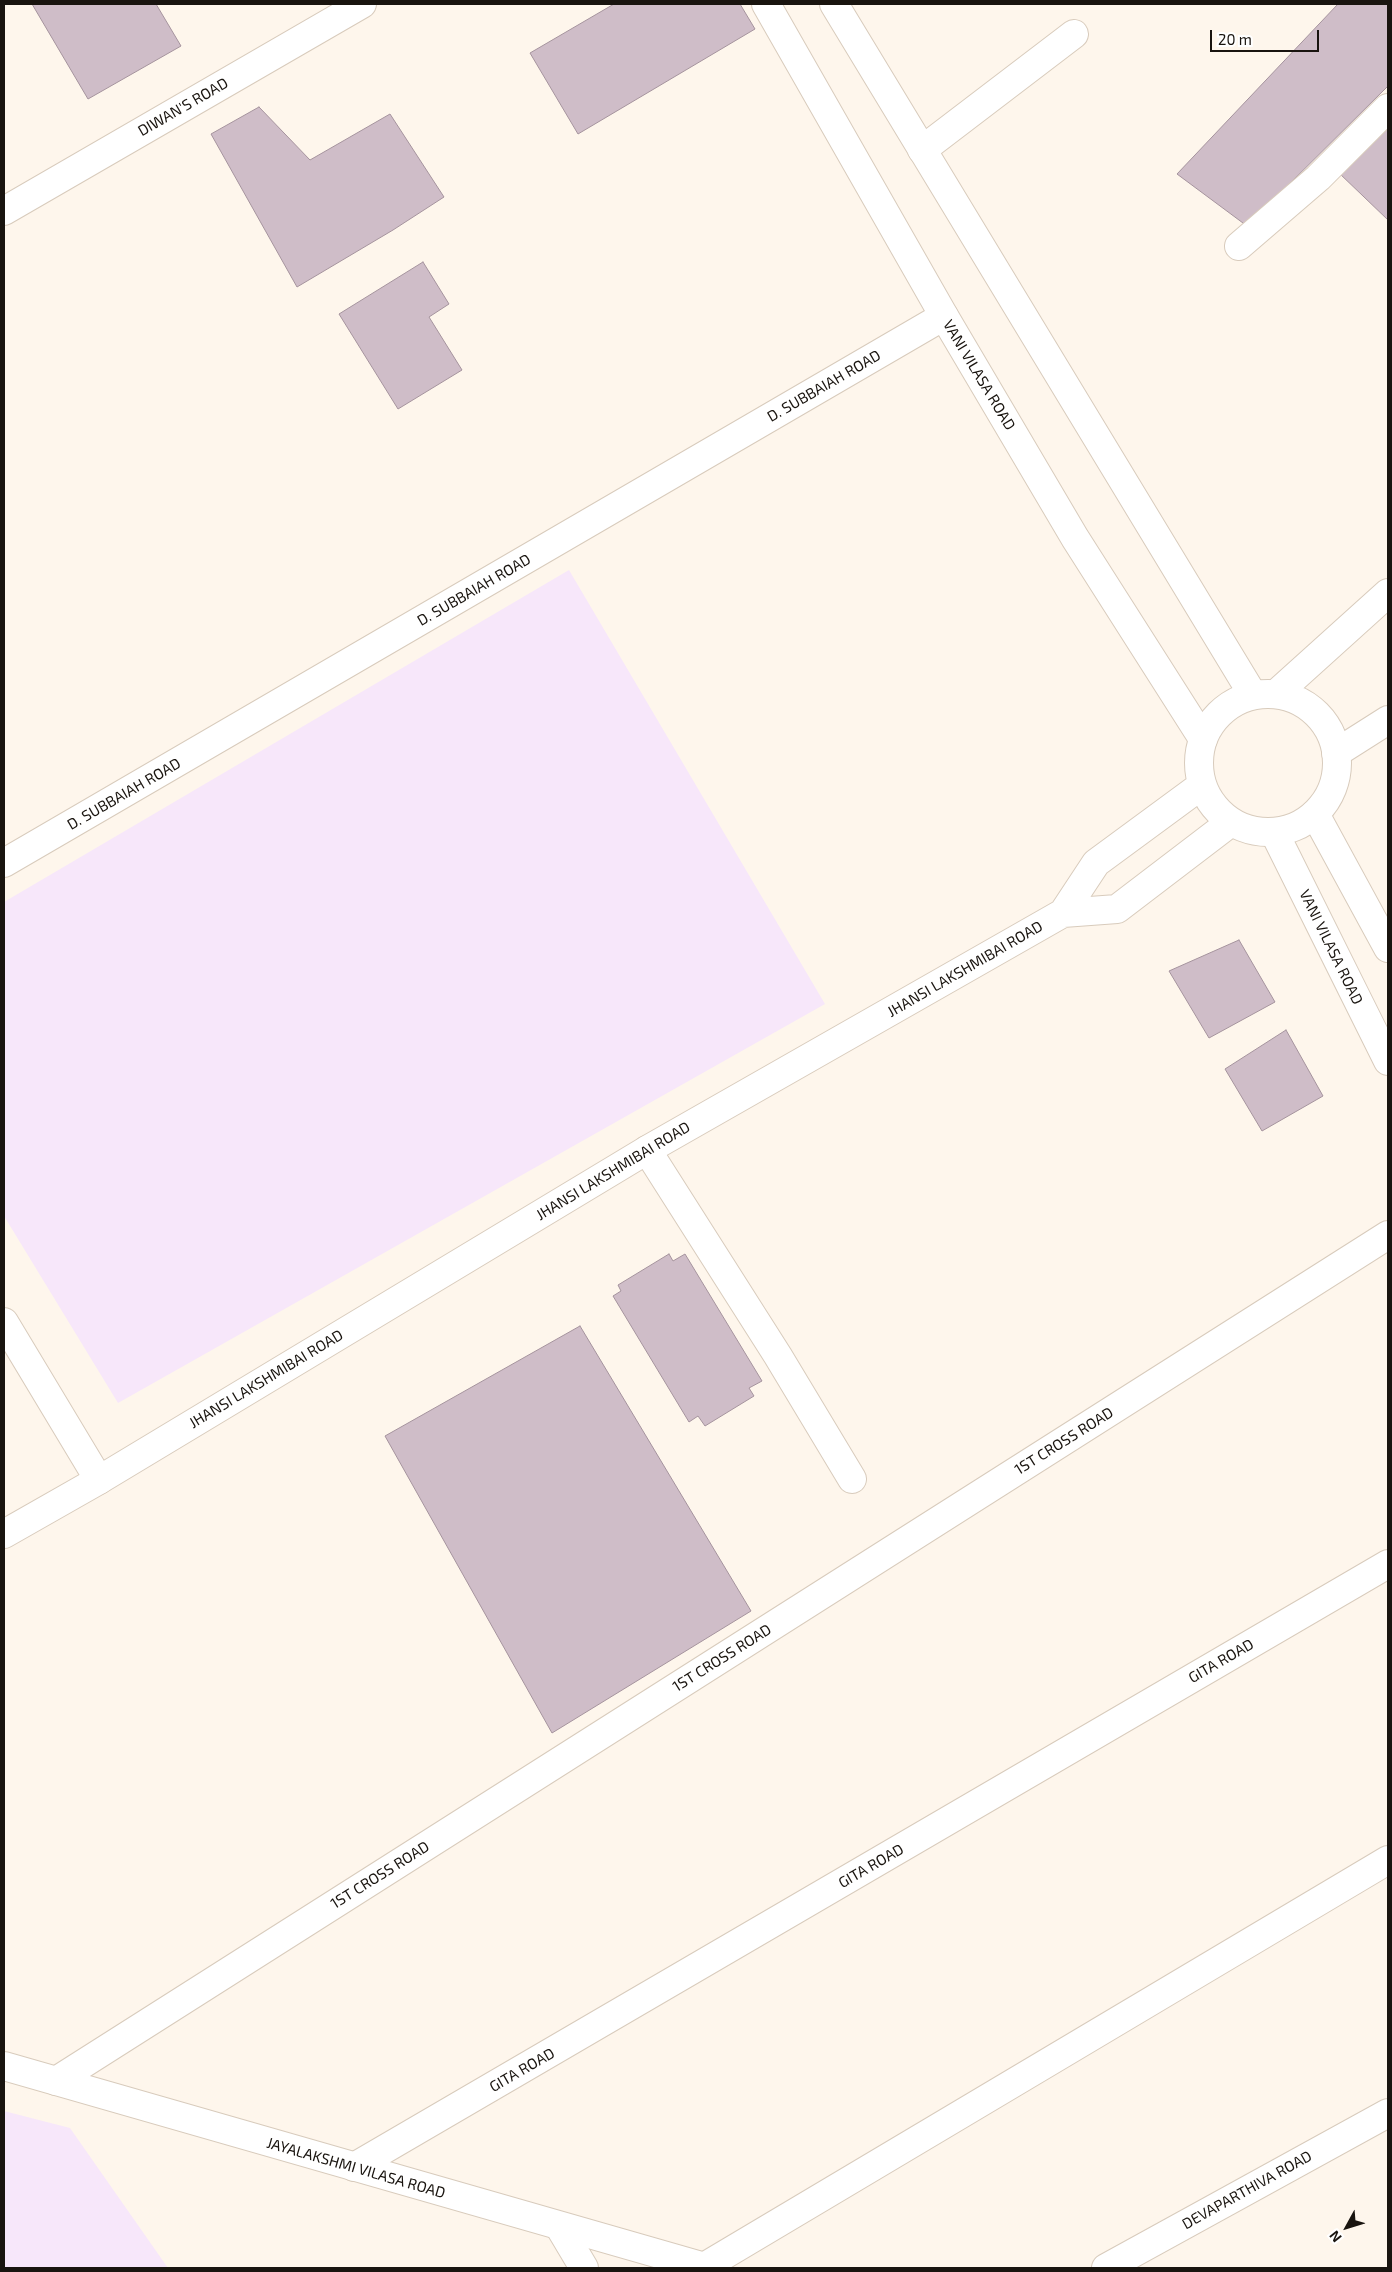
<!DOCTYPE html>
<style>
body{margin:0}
#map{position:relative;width:1392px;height:2272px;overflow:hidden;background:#fef6ec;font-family:"Exo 2",sans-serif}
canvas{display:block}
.frame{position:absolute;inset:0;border:5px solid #19140f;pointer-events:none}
.north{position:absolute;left:1322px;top:2202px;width:50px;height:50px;-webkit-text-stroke:4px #fff;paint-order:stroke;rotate:231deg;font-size:14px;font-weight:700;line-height:20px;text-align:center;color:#19140f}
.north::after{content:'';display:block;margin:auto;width:18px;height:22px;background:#19140f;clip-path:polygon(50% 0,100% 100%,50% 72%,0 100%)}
.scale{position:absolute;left:1210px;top:30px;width:109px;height:22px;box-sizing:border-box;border:2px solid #19140f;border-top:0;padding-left:6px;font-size:15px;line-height:18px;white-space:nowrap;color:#19140f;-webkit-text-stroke:4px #fff;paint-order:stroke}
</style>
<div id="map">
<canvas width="1392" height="2272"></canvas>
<div class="frame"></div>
<div class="north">N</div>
<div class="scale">20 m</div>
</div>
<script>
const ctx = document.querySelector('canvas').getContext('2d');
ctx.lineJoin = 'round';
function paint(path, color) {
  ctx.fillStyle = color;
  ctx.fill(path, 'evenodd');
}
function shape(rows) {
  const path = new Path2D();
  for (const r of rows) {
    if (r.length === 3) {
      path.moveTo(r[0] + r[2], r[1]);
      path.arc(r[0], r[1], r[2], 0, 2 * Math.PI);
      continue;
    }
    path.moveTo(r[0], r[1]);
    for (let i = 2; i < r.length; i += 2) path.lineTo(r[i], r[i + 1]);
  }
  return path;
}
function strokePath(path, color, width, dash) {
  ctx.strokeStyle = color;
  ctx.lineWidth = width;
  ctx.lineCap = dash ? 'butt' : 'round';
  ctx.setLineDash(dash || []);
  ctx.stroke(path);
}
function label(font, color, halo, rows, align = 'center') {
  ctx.font = font + ' "Exo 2",sans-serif';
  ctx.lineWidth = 4;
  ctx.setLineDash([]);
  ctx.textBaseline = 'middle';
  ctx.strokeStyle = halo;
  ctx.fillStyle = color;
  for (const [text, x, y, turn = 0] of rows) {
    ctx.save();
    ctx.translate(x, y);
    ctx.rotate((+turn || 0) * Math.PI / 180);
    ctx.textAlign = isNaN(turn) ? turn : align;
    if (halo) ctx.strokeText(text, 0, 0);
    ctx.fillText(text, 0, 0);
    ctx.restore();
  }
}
paint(shape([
 [569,570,825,1004,118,1403,4,1216,4,902],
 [4,2111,70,2128,168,2268,4,2268]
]), '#f7e7fa');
const building = shape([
 [32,4,156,4,181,46,88,99,32,4],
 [614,4,740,4,755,29,578,134,530,53,614,4],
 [1338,4,1388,4,1388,86,1247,226,1177,174,1338,4],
 [259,107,310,160,390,114,444,197,393,230,297,287,211,134,259,107],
 [1388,123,1388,220,1339,173,1388,123],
 [423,262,449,304,429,317,462,370,398,409,339,314,423,262],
 [1239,940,1275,1002,1209,1038,1169,971,1239,940],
 [1286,1030,1323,1096,1262,1131,1225,1069,1286,1030],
 [669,1254,673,1261,685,1254,762,1381,749,1388,754,1396,705,1426,698,1416,689,1422,613,1296,621,1291,618,1285,669,1254],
 [580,1326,751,1611,552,1733,385,1436,580,1326]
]);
paint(building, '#cfbdc8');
strokePath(building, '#a5939d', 1);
const minor = shape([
 [922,150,1074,34],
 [4,211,362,4],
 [1239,246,1318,178,1388,108],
 [4,863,944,316],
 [647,1150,778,1356,852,1479],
 [4,1322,99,1480],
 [56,2081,1388,1235],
 [354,2167,1388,1564],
 [559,2226,584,2268],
 [704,2267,1388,1860],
 [1106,2268,1388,2113]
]);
const tertiary = shape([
 [1336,753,1388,720],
 [4,2066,708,2268]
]);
const secondary = shape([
 [766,4,944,316,1075,538,1203,739],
 [834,4,1253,695],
 [1315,814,1388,948],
 [1274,832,1388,1061]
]);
const primary = shape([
 [1276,694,1388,593],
 [1268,763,69],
 [1063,913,1117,909,1231,822],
 [4,1534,99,1480,647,1150,1063,913,1096,863,1202,785]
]);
strokePath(minor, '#d8cbbc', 30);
strokePath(tertiary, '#d8cbbc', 30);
strokePath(secondary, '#d8cbbc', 30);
strokePath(primary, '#d8cbbc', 30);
strokePath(minor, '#fff', 28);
strokePath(tertiary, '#fff', 28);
strokePath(secondary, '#fff', 28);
strokePath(primary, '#fff', 28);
label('15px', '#19140f', '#fff', [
 ["DIWAN'S ROAD",183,107,-30],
 ["VANI VILASA ROAD",979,375,59],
 ["D. SUBBAIAH ROAD",824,386,-30],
 ["D. SUBBAIAH ROAD",474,590,-30],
 ["D. SUBBAIAH ROAD",124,794,-30],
 ["VANI VILASA ROAD",1331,947,64],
 ["JHANSI LAKSHMIBAI ROAD",965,969,-30],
 ["JHANSI LAKSHMIBAI ROAD",613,1171,-31],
 ["JHANSI LAKSHMIBAI ROAD",266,1379,-31],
 ["1ST CROSS ROAD",1064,1441,-32],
 ["1ST CROSS ROAD",722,1658,-32],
 ["GITA ROAD",1221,1661,-30],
 ["GITA ROAD",871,1866,-30],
 ["1ST CROSS ROAD",380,1875,-32],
 ["GITA ROAD",522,2070,-30],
 ["JAYALAKSHMI VILASA ROAD",356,2168,16],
 ["DEVAPARTHIVA ROAD",1247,2190,-29]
]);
</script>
